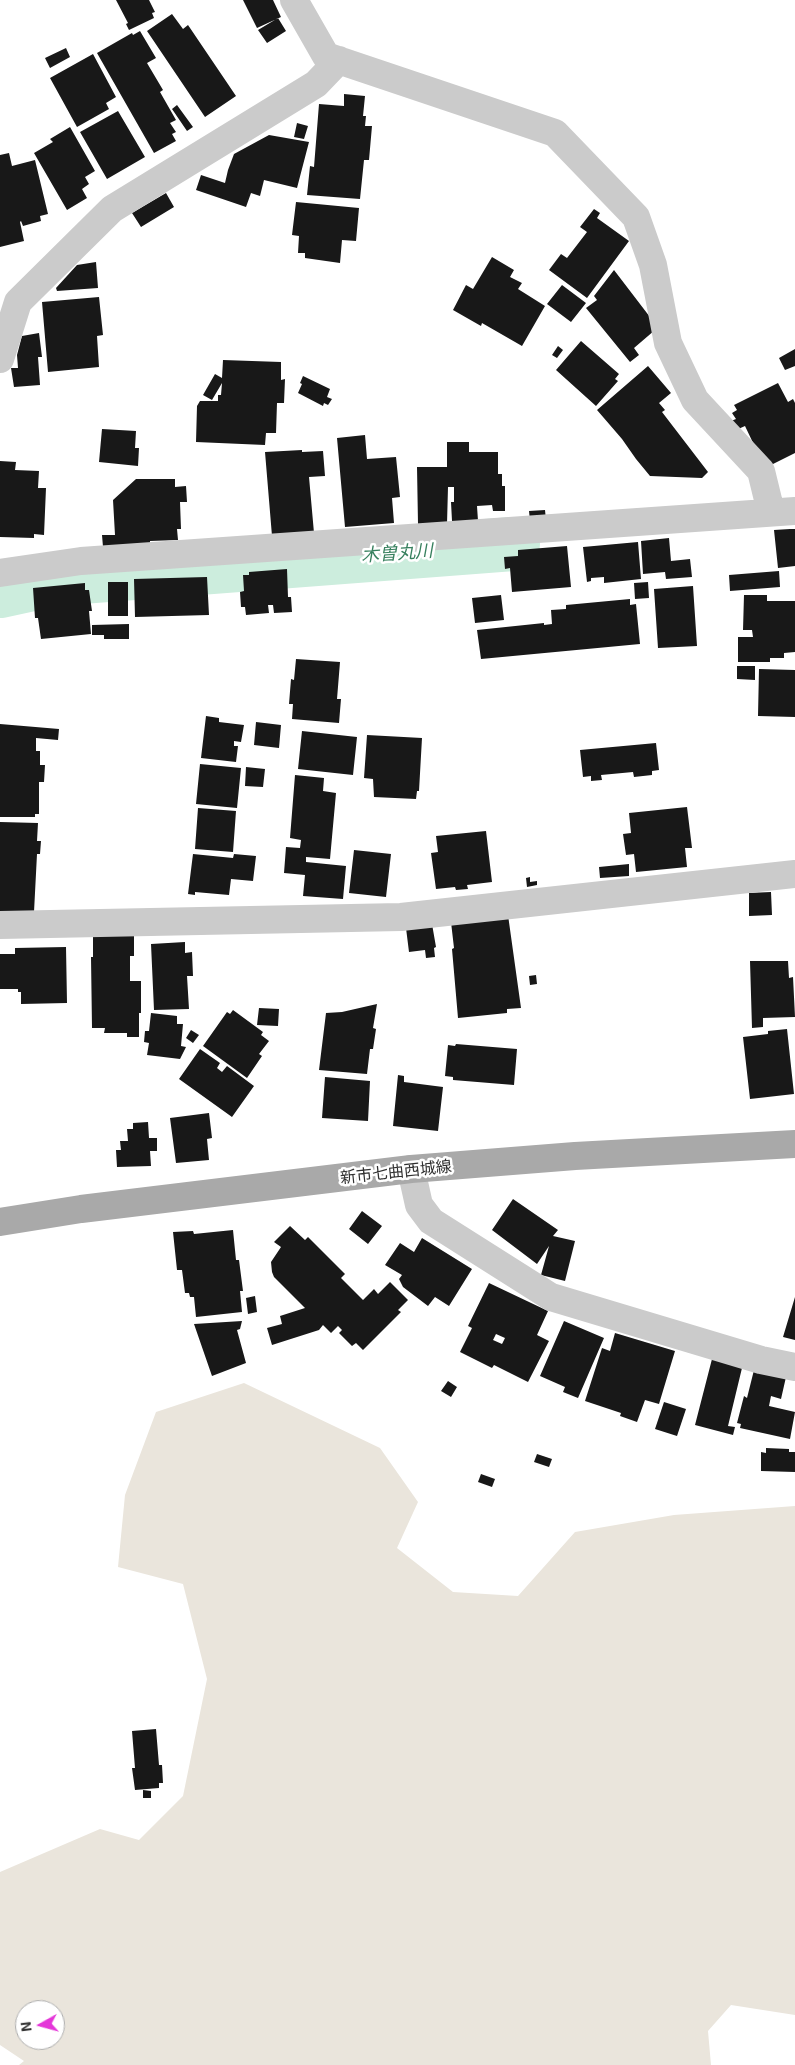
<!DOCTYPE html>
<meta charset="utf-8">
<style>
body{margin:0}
#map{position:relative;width:795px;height:2065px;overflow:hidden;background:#fff;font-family:"Exo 2",sans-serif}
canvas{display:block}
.north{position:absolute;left:15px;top:2000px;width:50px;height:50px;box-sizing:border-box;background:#fff;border:1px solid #adadad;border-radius:50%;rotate:263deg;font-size:14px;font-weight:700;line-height:20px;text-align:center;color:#313131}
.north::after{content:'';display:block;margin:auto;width:18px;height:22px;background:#e436d8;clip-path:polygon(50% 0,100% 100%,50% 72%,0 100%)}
</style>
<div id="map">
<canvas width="795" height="2065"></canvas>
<div class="north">N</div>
</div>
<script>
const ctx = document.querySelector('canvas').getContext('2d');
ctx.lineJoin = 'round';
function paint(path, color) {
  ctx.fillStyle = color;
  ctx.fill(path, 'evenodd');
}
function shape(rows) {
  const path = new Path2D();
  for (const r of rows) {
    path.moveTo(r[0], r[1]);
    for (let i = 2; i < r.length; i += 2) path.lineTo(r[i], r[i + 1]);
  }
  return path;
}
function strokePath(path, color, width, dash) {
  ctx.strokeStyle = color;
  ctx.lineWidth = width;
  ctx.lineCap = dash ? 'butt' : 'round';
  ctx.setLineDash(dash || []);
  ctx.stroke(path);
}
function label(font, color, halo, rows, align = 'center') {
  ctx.font = font + ' "Exo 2","Noto Sans JP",sans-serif';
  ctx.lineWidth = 5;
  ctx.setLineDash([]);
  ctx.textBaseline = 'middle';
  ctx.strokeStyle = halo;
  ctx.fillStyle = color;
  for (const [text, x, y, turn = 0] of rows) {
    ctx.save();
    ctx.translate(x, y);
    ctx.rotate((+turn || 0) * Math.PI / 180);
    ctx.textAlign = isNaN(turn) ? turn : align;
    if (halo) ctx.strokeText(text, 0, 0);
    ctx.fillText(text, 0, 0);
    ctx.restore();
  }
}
paint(shape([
 [244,1383,380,1448,418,1502,397,1548,453,1592,518,1596,575,1532,674,1515,795,1506,795,2015,731,2005,708,2031,711,2065,19,2065,24,2061,0,2045,0,1872,100,1829,139,1840,183,1796,207,1679,183,1584,118,1567,125,1495,156,1412],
 [25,2010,55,2010,55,2040,25,2040]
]), '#eae5dc');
strokePath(shape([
 [0,591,55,579,513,544]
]), '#cceddd', 54);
paint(shape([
 [116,0,149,0,155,12,152,13,154,18,129,30,126,24,128,23],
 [243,0,273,0,281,17,257,28],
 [172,14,183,29,188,25,236,96,205,117,147,31],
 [278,18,286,31,267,43,258,30],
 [140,31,156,58,147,63,163,90,160,92,176,120,170,123,176,132,172,134,176,141,154,153,97,53,132,33,133,35],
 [66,48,70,57,50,68,45,58],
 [93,54,116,97,106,103,109,109,77,127,50,78],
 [344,94,365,96,363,116,366,116,365,126,372,126,369,160,364,160,360,199,307,195,310,166,314,167,319,104,344,106],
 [177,105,193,127,187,131,172,109],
 [118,111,145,157,107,179,80,132],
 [297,123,308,126,304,139,294,137],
 [70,127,95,171,85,177,89,184,82,189,87,198,67,210,34,153,53,142,50,139],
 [269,135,309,142,297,188,264,180,260,196,251,193,246,207,196,190,201,175,225,183,228,170,234,154],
 [9,153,12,166,35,160,48,214,40,216,41,221,23,226,21,221,20,222,24,241,0,247,0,155],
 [166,193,174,207,141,227,132,213],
 [296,202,359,208,356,241,342,240,340,263,305,258,305,253,298,253,299,236,292,235],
 [594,209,600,213,597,218,629,241,587,298,549,270,561,254,567,258,587,232,580,227],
 [492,257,514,270,510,277,522,283,518,289,545,306,522,346,482,323,481,326,453,310,466,285,473,289],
 [96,262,98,288,57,291,56,288,77,265],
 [614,270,653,321,655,330,634,348,639,355,630,362,586,308,597,300,594,296],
 [562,285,586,303,571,322,547,304],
 [99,297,103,335,97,336,99,367,48,372,42,302],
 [39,333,42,357,38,357,40,385,14,387,11,368,18,368,17,355,22,336],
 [581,341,619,374,615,379,618,381,596,406,556,370],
 [558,346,563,350,557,358,552,355],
 [795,349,795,366,785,370,779,358],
 [223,360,281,362,281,380,285,379,284,403,277,403,276,433,266,433,265,445,196,442,197,406,200,401,218,401,218,395,221,395,222,383,212,400,203,395,215,374,222,378],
 [648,366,671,393,659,403,665,410,662,412,708,472,702,478,650,476,636,459,622,439,597,410],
 [303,376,330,389,327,397,332,399,328,405,324,403,323,406,298,393,302,384,300,383],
 [778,383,788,402,793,399,795,403,795,453,765,468,745,426,736,430,731,421,736,419,732,413,737,410,734,405],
 [102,429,136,431,135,448,139,448,138,466,99,462],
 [365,435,367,459,396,457,400,497,392,498,394,523,345,527,337,438],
 [447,442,469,442,469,452,498,452,498,474,502,474,502,486,505,486,505,511,493,511,492,505,477,506,478,521,452,521,451,502,454,502,454,487,448,487,447,524,418,524,417,467,447,467],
 [302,450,302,452,323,451,325,476,309,477,314,533,272,536,265,452],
 [0,461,16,462,15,470,39,471,38,488,46,488,44,535,34,534,34,538,0,537],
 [136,479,175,479,175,487,186,486,187,502,180,502,181,529,177,529,178,540,150,541,150,545,103,547,102,535,115,535,113,500],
 [545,510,546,520,530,521,529,511],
 [790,529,795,529,795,566,778,568,774,530],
 [669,538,671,561,690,559,692,577,666,579,665,572,643,574,641,541],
 [638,542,641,579,604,583,604,577,591,578,591,581,587,582,583,547],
 [567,546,571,587,512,592,510,568,505,569,504,557,518,556,518,550],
 [287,569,288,597,291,597,292,612,274,613,273,605,268,605,269,613,246,615,245,607,241,607,240,592,244,591,243,575,249,575,249,572],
 [779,571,780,587,730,591,729,575],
 [207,577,209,615,135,617,134,579],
 [108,582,128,582,128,616,108,616],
 [648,582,649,598,635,599,634,583],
 [85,583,85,590,89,590,92,611,89,611,91,634,41,639,38,618,35,618,33,588],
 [693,586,697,646,658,648,654,589],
 [501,595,504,620,475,623,472,598],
 [744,595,767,595,767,601,795,601,795,652,784,653,784,658,770,658,770,662,738,662,738,637,753,637,752,630,743,630],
 [630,599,630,605,636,604,640,644,481,659,477,630,544,623,544,625,552,624,551,610,566,609,566,605],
 [129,624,129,639,104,639,104,635,92,635,92,625],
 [296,659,340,662,337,699,341,699,339,723,292,719,293,704,289,704,291,679,294,680],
 [737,666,755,666,755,680,737,679],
 [759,669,795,670,795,717,758,716],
 [206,716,219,718,219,722,244,725,241,742,234,741,234,746,238,746,236,762,201,758],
 [256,722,281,725,279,748,254,745],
 [0,724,59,729,58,740,36,738,36,751,40,751,40,765,45,765,44,782,39,782,39,814,35,814,35,817,0,817],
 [302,731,357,737,353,775,298,769],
 [367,735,422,738,419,791,417,791,416,799,374,797,373,779,364,778],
 [656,743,659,770,652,771,652,775,634,777,633,772,601,775,602,780,591,781,591,776,583,777,580,750],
 [200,764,241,768,237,808,196,804],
 [246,767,265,769,263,787,245,786],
 [295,775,324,778,323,791,336,793,330,859,306,857,306,862,346,866,343,899,303,896,305,875,284,873,286,847,300,848,301,840,290,838],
 [687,807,692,848,685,848,687,867,636,872,634,854,626,855,623,834,631,833,629,813],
 [198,808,236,811,233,852,195,849],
 [0,822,38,823,37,841,41,841,40,854,37,854,34,912,0,911],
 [486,831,492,882,467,885,468,889,456,890,455,887,436,889,431,853,438,852,436,836],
 [354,850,391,854,386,897,349,893],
 [193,854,233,858,234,854,256,856,253,881,231,879,229,895,195,892,195,895,188,894],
 [629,864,629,876,600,878,599,867],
 [530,877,530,882,537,881,537,885,527,887,526,878],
 [771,892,772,915,749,916,749,893],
 [508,915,521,1008,507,1009,507,1013,458,1018,452,949,454,948,451,922],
 [432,924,436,947,434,948,435,957,426,958,425,950,409,952,406,928],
 [134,934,134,956,130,956,130,981,141,981,141,1013,139,1013,139,1037,127,1037,127,1033,104,1033,105,1028,92,1028,91,957,93,957,93,935],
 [185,942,185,953,192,952,193,976,187,976,189,1009,154,1010,151,944],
 [66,947,67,1003,21,1004,21,992,18,992,18,989,0,989,0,954,15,954,15,948],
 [750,961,788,961,789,978,793,977,795,1017,763,1018,763,1027,752,1028],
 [536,975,537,984,530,985,529,976],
 [377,1004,373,1028,376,1029,373,1049,370,1049,367,1074,319,1070,326,1013,342,1012],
 [259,1008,279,1009,278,1026,257,1025],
 [233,1010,263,1032,261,1035,269,1041,259,1054,262,1056,247,1078,203,1046,227,1012,230,1014],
 [151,1013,177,1016,177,1024,183,1024,181,1046,186,1047,180,1059,147,1055,149,1043,144,1042,145,1031,149,1031],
 [787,1029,794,1094,750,1099,743,1037,768,1034,768,1031],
 [191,1030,199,1035,193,1043,186,1038],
 [456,1044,517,1049,514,1085,453,1080,453,1077,445,1076,448,1045,455,1046],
 [200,1049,220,1063,217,1068,222,1072,227,1066,254,1086,232,1117,179,1079],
 [398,1075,404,1076,404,1082,443,1087,438,1131,393,1126],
 [325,1077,370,1081,368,1121,322,1118],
 [209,1113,212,1138,207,1139,209,1160,176,1163,170,1118],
 [148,1122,149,1138,157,1138,157,1151,150,1151,151,1166,117,1167,116,1150,121,1150,120,1141,128,1141,127,1129,133,1129,133,1123],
 [513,1199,558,1230,553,1236,575,1241,565,1281,541,1275,549,1246,537,1264,492,1230],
 [362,1211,382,1226,368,1244,349,1229],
 [290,1226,305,1240,308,1237,345,1274,341,1278,363,1300,374,1289,378,1294,390,1282,408,1300,398,1310,401,1312,363,1350,356,1343,352,1346,339,1333,342,1330,338,1326,331,1333,323,1325,319,1330,272,1345,267,1328,282,1324,280,1316,305,1308,274,1277,272,1272,271,1262,281,1247,274,1242],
 [233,1230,236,1260,239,1260,243,1291,240,1291,242,1312,196,1317,194,1297,190,1297,189,1293,185,1293,182,1270,177,1270,173,1232,193,1231,194,1234],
 [422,1238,472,1269,449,1306,435,1297,428,1306,403,1287,399,1279,402,1275,385,1265,400,1243,414,1252],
 [489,1283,548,1311,537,1335,549,1341,528,1382,494,1365,492,1368,460,1352,472,1328,468,1326],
 [496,1334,505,1338,502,1344,493,1340],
 [255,1296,257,1312,248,1314,246,1298],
 [795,1297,795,1340,783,1337],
 [242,1321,240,1329,237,1330,246,1363,212,1376,194,1324],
 [564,1321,604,1338,578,1398,563,1392,565,1387,540,1376],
 [615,1333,675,1351,659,1404,645,1400,637,1422,620,1416,621,1413,585,1401,602,1348,610,1351],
 [712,1359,742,1368,728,1426,735,1427,733,1435,695,1425],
 [754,1370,786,1377,781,1399,771,1396,769,1406,795,1412,790,1439,740,1428,741,1424,737,1423,744,1396,747,1398],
 [448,1381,457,1387,451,1397,441,1391],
 [664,1402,686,1409,677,1436,655,1429],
 [766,1448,789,1449,789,1452,795,1452,795,1472,761,1471,761,1452,766,1453],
 [537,1454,552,1459,549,1467,534,1462],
 [481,1474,495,1479,492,1487,478,1482],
 [156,1729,159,1765,162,1765,163,1783,159,1783,159,1788,135,1790,132,1768,135,1768,132,1731],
 [143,1790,151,1791,151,1798,143,1798]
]), '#181818');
strokePath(shape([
 [294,0,326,56,555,133,636,217,653,265,668,343,695,400,761,471,771,512],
 [0,359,18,302,112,209,316,84,339,60],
 [0,573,81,561,795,511],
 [0,925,401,917,795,874],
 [411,1169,419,1205,431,1221,551,1297,761,1360,795,1367]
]), '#cbcbcb', 28);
strokePath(shape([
 [0,1222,81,1209,411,1169,575,1156,795,1144]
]), '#a9a9a9', 28);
label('16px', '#313131', '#fff', [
 ["新市七曲西城線",396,1172,-6]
]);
label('italic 18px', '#37805e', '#fff', [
 ["木曽丸川",397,553,-4]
]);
</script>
